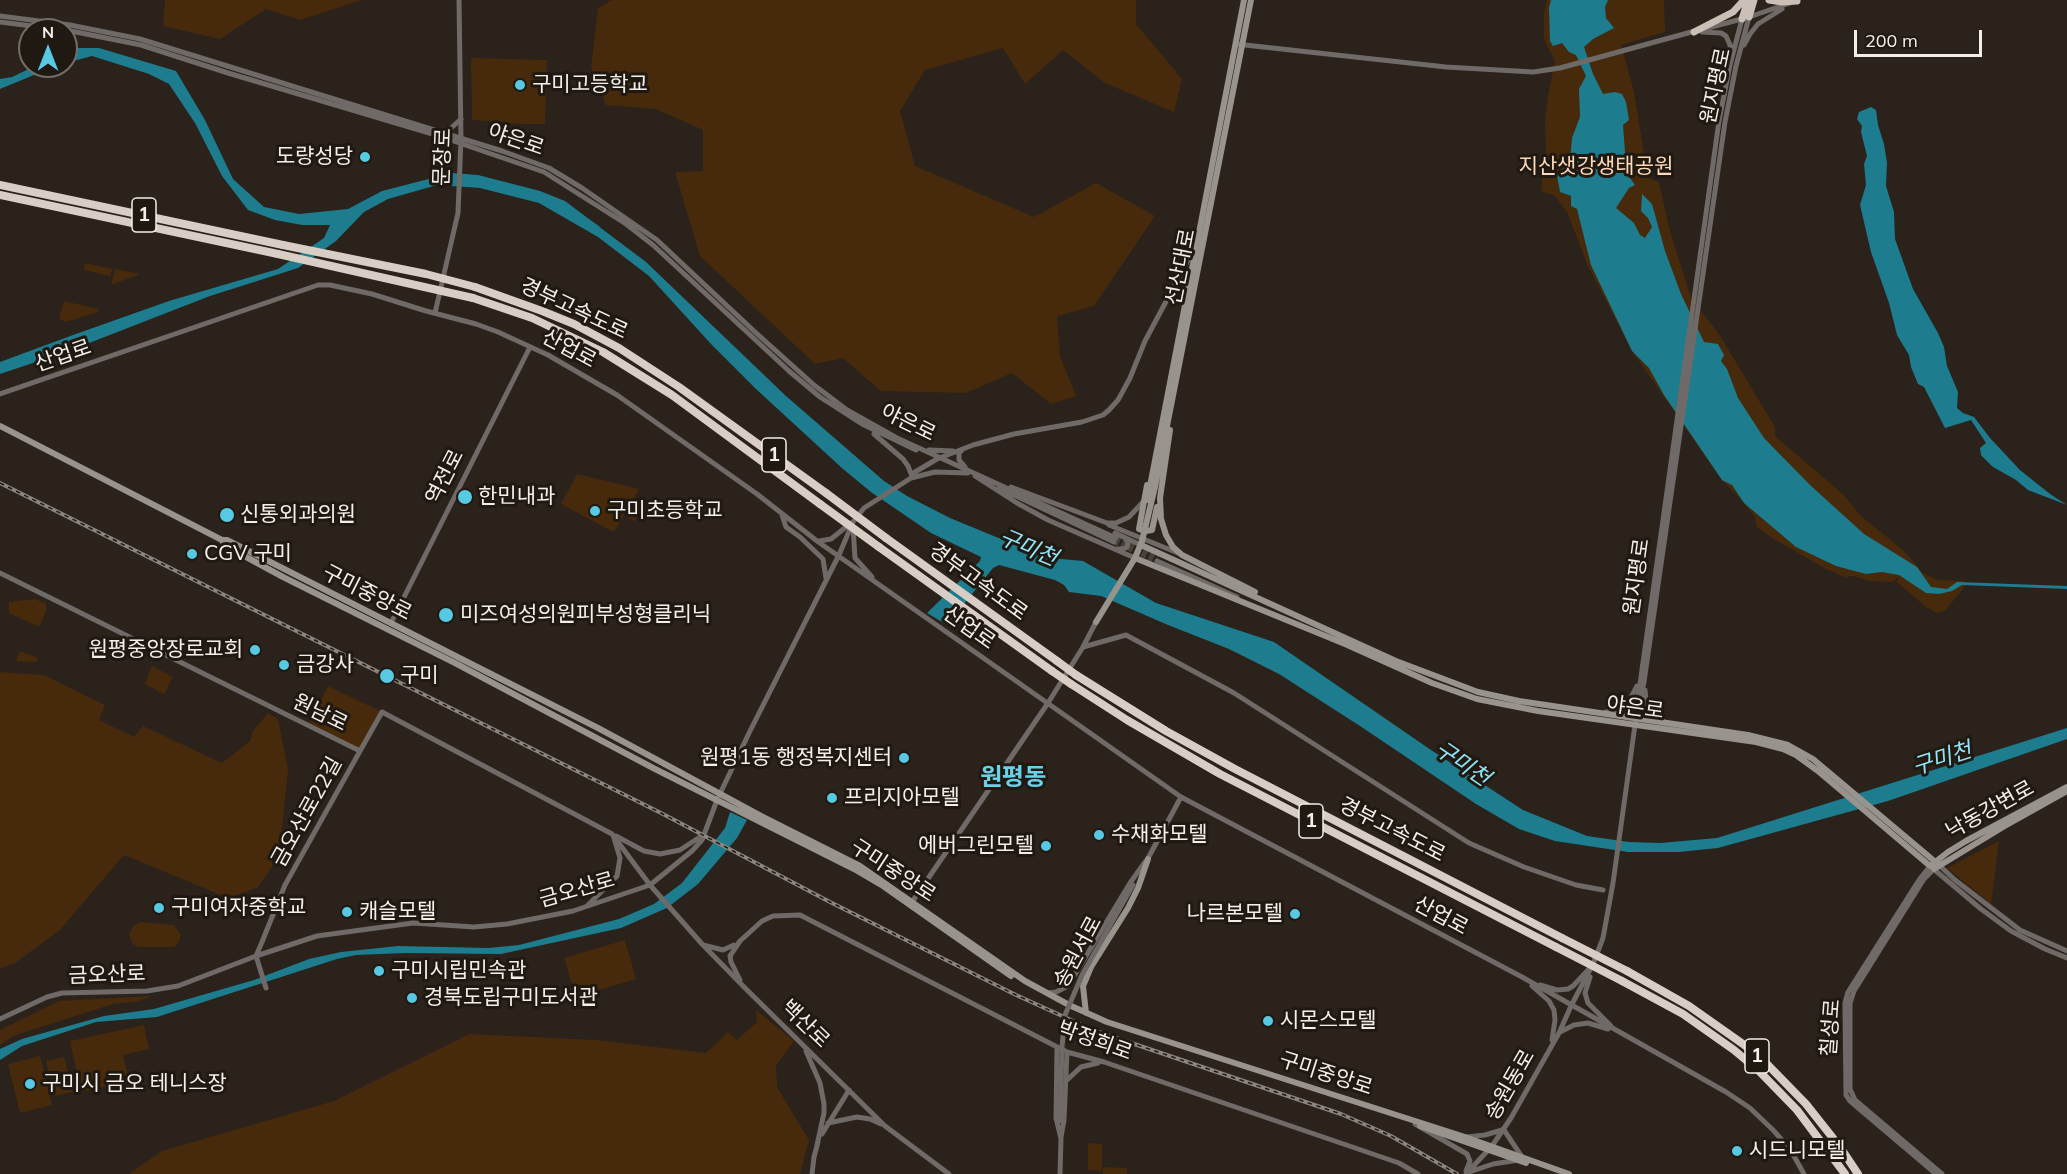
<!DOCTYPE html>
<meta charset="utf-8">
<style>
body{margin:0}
#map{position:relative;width:2067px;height:1174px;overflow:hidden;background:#2a221b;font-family:Mulish,sans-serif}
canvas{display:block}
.north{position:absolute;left:18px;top:18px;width:60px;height:60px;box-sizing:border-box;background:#201912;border:2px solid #756e68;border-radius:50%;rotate:0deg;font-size:16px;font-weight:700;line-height:24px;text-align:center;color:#f4eeea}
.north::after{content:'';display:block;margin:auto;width:21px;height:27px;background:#57c9e2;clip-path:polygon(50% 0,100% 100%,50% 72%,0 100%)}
.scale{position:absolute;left:1854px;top:30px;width:128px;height:27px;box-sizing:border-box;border:3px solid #f4eeea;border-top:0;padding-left:8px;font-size:18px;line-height:21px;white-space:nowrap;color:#f4eeea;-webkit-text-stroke:4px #201912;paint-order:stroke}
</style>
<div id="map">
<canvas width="2067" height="1174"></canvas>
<div class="north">N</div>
<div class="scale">200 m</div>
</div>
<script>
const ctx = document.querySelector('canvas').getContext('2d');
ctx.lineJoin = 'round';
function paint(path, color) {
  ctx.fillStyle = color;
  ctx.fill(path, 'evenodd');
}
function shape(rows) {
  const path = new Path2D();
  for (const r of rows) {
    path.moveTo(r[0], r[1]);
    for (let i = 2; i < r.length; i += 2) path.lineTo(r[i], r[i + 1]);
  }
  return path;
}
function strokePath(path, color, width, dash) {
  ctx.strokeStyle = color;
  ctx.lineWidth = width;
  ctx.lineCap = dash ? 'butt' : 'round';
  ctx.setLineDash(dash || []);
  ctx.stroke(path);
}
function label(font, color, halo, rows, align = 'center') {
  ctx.font = font + ' Mulish,"Noto Sans KR",sans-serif';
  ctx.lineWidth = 6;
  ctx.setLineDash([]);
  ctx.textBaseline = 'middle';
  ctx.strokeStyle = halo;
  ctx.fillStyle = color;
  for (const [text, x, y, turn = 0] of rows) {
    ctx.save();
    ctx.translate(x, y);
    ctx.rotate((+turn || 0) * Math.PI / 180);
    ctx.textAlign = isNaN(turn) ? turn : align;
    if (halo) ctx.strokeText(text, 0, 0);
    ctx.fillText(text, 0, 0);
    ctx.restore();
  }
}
paint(shape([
 [165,0,361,0,300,20,266,9,220,39,163,26],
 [612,0,1136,0,1136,24,1182,79,1174,112,1105,83,1063,50,1025,84,1003,48,925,70,900,111,915,166,1034,217,1096,183,1155,216,1094,306,1057,316,1060,356,1076,396,1051,404,1012,373,966,393,881,391,843,358,815,364,700,256,675,172,703,171,703,130,656,109,606,105,591,67,598,8],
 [1547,0,1664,0,1665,32,1621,45,1634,92,1648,178,1659,182,1669,228,1691,298,1719,334,1775,427,1775,436,1844,495,1860,515,1903,550,1923,573,1938,580,1965,581,1966,585,1945,611,1937,613,1926,607,1897,582,1899,576,1893,582,1869,581,1854,576,1845,577,1826,569,1769,536,1757,527,1755,518,1744,503,1722,480,1632,351,1588,266,1567,212,1555,196,1541,191,1546,154,1545,120,1548,96,1555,61,1544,39,1544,15],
 [471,58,547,60,545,124,524,124,472,120],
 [85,263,112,269,110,276,84,270],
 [115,269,140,274,111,285],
 [64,301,98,309,98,312,66,322,61,320,59,318],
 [577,474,639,489,614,532,561,504],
 [635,498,644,503,635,521,626,517],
 [34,599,46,603,46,612,39,627,9,613,9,602],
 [20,651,38,658,36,662,16,661],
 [152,666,173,677,164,694,145,684],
 [0,672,44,675,105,705,99,720,134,737,143,726,222,763,250,741,253,731,268,713,278,719,288,769,279,857,257,888,228,898,124,855,60,930,15,963,0,969],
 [328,686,382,712,360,751,308,726],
 [1999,841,1991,904,1947,868],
 [140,922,174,925,181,935,179,942,174,947,138,947,133,944,129,935,133,926],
 [625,940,636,979,576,997,564,958],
 [152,996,136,1002,113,1004,13,1036,0,1045,0,1030,59,1001],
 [756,1010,794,1041,776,1065,777,1087,809,1140,800,1174,129,1174,162,1151,334,1101,469,1034,596,1040,706,1053,728,1032,737,1040,757,1022],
 [144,1025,149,1049,123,1055,129,1081,81,1092,70,1041],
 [40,1056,52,1105,20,1113,8,1064],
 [64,1057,73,1092,55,1096,46,1061],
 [1088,1143,1102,1144,1102,1171,1088,1170],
 [1103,1167,1127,1168,1127,1174,1103,1174]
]), '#462a0b');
paint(shape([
 [1551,0,1608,0,1605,7,1606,18,1614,28,1593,39,1584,47,1593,74,1603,94,1615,92,1622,94,1626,102,1629,120,1623,125,1625,152,1630,171,1627,174,1635,185,1629,188,1616,208,1634,223,1640,235,1645,238,1652,227,1648,218,1641,211,1642,194,1652,204,1665,251,1681,294,1704,342,1718,344,1724,355,1721,361,1727,369,1738,398,1764,438,1810,485,1864,534,1917,567,1931,587,1947,589,1957,582,2067,586,2067,589,1962,585,1952,591,1939,594,1926,593,1899,575,1882,572,1866,574,1836,566,1796,547,1744,503,1732,485,1722,480,1664,395,1649,368,1632,351,1591,265,1577,209,1571,206,1571,196,1560,192,1557,175,1570,161,1572,138,1580,117,1579,89,1586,76,1576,55,1569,52,1562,43,1553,46,1550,41,1549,8],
 [73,48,99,48,176,71,205,120,233,179,264,207,299,214,348,209,382,191,452,173,478,175,540,191,565,201,646,262,786,396,884,481,907,496,950,518,996,537,1061,559,1083,561,1156,603,1274,642,1431,750,1523,810,1587,836,1629,842,1660,843,1717,838,2067,728,2067,739,1888,801,1718,848,1679,852,1628,852,1555,841,1519,829,1476,804,1360,726,1279,674,1229,649,1168,625,1101,596,1069,592,1064,585,1055,580,999,565,993,568,947,625,927,613,980,561,981,557,931,533,871,492,843,469,756,389,711,344,649,276,598,237,539,203,480,188,437,185,388,199,364,212,336,241,298,268,210,296,66,352,0,374,0,362,73,335,169,301,278,269,324,238,330,225,302,225,275,220,248,210,222,176,195,123,169,84,149,74,92,56,66,63,66,51],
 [35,66,56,66,0,89,0,79,12,77],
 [1871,107,1876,110,1878,125,1884,144,1887,163,1886,186,1894,212,1895,239,1913,289,1938,333,1944,347,1947,366,1958,392,1957,408,1963,413,1974,417,1990,438,2020,470,2050,494,2067,505,2028,490,2016,480,1993,467,1981,455,1980,448,1986,443,1971,420,1945,428,1924,387,1918,384,1911,367,1909,355,1897,335,1889,303,1871,252,1860,205,1866,185,1864,164,1867,156,1861,132,1862,126,1857,119,1859,112],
 [730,812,747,820,737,838,698,884,667,908,621,928,501,954,406,953,356,955,337,959,157,1017,96,1022,22,1046,0,1060,0,1049,22,1039,104,1016,154,1009,254,980,309,959,341,952,398,946,489,948,519,945,619,919,654,904,682,883,725,828]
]), '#1d7c8e');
strokePath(shape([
 [586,218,599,227]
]), '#1d7c8e', 1.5);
strokePath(shape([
 [1116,538,1158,556],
 [1114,542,1157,561]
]), '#48413a', 5, [5, 2.5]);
strokePath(shape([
 [0,16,70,25,140,39,502,151,549,168,582,188,657,240,755,332,814,385,847,410,897,438,1116,538],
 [0,22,64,30],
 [1704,29,1749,17,1790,3],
 [66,30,141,45,228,73,436,135,544,172,626,224,653,245,789,371,820,397,862,424,916,450],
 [1702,32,1721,33,1726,36,1730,45,1730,54],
 [1236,44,1446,67,1533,72,1560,68,1695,31],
 [1744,45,1750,34,1758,24,1782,9],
 [440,132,450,129,461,119],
 [435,313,458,213,461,139,459,0],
 [0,394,318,285,330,285,372,294,426,311,476,324,498,332,548,355,617,395,757,494,817,541,1181,797,1522,977,1726,1092,1750,1108,1773,1130,1790,1149,1804,1174],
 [874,434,903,459,908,466,912,476],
 [929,450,953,451],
 [962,450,959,453,959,460,965,467],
 [975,476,1017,503,1048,520,1135,558],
 [911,478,915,472,937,459,973,445,1014,434,1082,422,1103,415,1109,410,1118,400,1130,378,1145,341,1195,247],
 [1011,487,1107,523,1116,523,1129,517,1143,502],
 [999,488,1114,542],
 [782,515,786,527,800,537,823,559,826,578],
 [1109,525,1178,553],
 [853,527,855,558,872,577],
 [1115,533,1141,545],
 [819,541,831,539,851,523],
 [1117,549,1123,549,1127,547,1128,542,1125,538],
 [1157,561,1237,597],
 [0,573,360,751,382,712,612,834,650,885,702,944,744,987,885,1126,949,1174],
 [391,623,530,347],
 [1083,647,1126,635,1234,693,1469,843,1524,867,1576,885,1603,890],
 [1645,690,1647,709,1664,722],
 [1638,698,1719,121,1730,65,1742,19],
 [1606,712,1626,707,1637,686],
 [616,836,644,851,660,854,680,850,703,835],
 [1146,862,1181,797],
 [1939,865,1955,880,2020,930,2067,951],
 [1934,869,1924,879,1854,991,1850,1003,1850,1089,1855,1100,1942,1174],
 [912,902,1048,703,1083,647,1096,622],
 [588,905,617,876,620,858,614,838],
 [703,945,723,950,734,945],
 [1590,977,1585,993,1588,1003,1611,1026],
 [740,980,731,962,730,956,740,941,762,921,773,916,800,915,1067,1052,1104,1062,1399,1163,1418,1174],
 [1540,985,1557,990,1568,989,1573,986,1588,970],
 [1532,986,1549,1001,1554,1010,1555,1020,1552,1040],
 [266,988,256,956,262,942,285,885,360,751],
 [1048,993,1056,992,1068,986,1130,883,1145,862],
 [0,1019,47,997,62,993,147,991,178,986,256,956,317,936,413,923,474,927,507,924,573,911,650,885,692,851,702,840,717,800,750,731,839,555,853,522,864,508,911,478,935,472,968,473],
 [1560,1032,1574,1025,1588,1023,1608,1029],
 [1057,1048,1056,1118,1061,1139],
 [806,1051,820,1083,824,1104,824,1113,817,1145],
 [1067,1080,1081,1067,1098,1063],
 [828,1123,857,1117,870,1119,881,1124],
 [1415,1124,1467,1154,1470,1161,1466,1171],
 [1504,1130,1522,1157],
 [822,1134,849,1090],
 [1061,1137,1064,1120,1067,1052],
 [1467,1137,1485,1135,1502,1130],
 [1469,1172,1493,1164,1519,1160],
 [812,1174,814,1157,818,1142],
 [1060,1174,1061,1138],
 [1466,1174,1492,1146,1511,1118,1559,1033,1571,1006,1593,964,1603,938,1613,883,1635,725,1644,682,1725,122,1736,66,1749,17],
 [1936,1174,1850,1101,1846,1095,1845,1003,1848,992,1919,880,1930,866,1981,909,2011,931,2045,949,2067,958]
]), '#6f6a67', 5);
strokePath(shape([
 [0,426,222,540,227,540,499,678,598,728,761,816,860,866,1025,981,1069,1005,1107,1022,1465,1137,1569,1174],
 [1170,430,1160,498,1161,519,1166,535,1173,547,1182,555,1255,592],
 [1147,485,1139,529,1146,531,1152,530,1157,507],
 [1150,486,1244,0],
 [1155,487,1251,0],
 [222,540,224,545,283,577,455,663,655,769,854,869,883,886,1011,976],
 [1141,545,1396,661,1478,692,1519,701,1748,735,1788,745,1813,759,1939,865],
 [1135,558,1345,644,1432,683,1477,699,1538,711,1756,742,1783,749,1796,755,1818,771,1930,866,1948,852,1966,841,2067,787],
 [1096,622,1135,558,1142,541],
 [1934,869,2003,827,2067,791],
 [1086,1013,1083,986,1091,967,1128,908,1138,888,1148,859],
 [1420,1126,1526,1163]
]), '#99938d', 6);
strokePath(shape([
 [1769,0,1782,2,1797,1],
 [1749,17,1754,0],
 [1742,19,1748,0],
 [1694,32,1733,12,1744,0]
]), '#cac0b8', 7);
strokePath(shape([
 [0,185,283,245],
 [0,195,278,254],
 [475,287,542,311,574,324,619,348,679,387,826,493],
 [473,298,532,318,603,352,672,395,820,504],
 [886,538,1057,661],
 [879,547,1052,671],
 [1076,675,1166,731,1235,769,1562,938],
 [1071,684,1127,720,1220,774,1556,947],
 [1627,971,1689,1006,1743,1044,1764,1061,1806,1104,1840,1147,1858,1174],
 [1622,981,1683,1014,1734,1050,1759,1071,1797,1110,1845,1174]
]), '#d9cec5', 8);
const rail = shape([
 [0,483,661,813,830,902,1016,995,1093,1030,1341,1114,1391,1136,1457,1174]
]);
strokePath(rail, '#8b847f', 4);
strokePath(rail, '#201912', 1.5, [4.5]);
strokePath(shape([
 [1060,1121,1062,1047,1065,1015,1082,975,1133,885]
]), '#6f6a67', 5);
strokePath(shape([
 [1148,500,1150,486],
 [1142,541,1155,487]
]), '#99938d', 6);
strokePath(shape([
 [283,245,426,274,475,287],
 [278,254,473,298],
 [826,493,886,538],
 [820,504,879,547],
 [1057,661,1076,675],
 [1052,671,1071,684],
 [1562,938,1627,971],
 [1556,947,1622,981]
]), '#d9cec5', 8);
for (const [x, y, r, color] of [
 [520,85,6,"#57c9e2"],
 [365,157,6,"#57c9e2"],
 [465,497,8,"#57c9e2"],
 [595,511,6,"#57c9e2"],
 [227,515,8,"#57c9e2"],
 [192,554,6,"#57c9e2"],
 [446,615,8,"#57c9e2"],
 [255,650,6,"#57c9e2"],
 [284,665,6,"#57c9e2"],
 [387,676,8,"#57c9e2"],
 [904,758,6,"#57c9e2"],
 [832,798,6,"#57c9e2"],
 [1099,835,6,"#57c9e2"],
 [1046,846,6,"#57c9e2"],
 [159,908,6,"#57c9e2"],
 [347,912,6,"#57c9e2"],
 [1295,914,6,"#57c9e2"],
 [379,971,6,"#57c9e2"],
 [412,998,6,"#57c9e2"],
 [1268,1021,6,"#57c9e2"],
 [30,1084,6,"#57c9e2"],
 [1737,1151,6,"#57c9e2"]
]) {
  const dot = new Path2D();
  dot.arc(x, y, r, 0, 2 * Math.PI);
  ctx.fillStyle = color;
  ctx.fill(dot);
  strokePath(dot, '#201912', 2);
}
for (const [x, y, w] of [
 [144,215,24],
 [774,455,24],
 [1311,821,24],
 [1757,1056,24]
]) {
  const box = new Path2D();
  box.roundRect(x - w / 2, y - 17, w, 34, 4.5);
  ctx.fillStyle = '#201912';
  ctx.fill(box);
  strokePath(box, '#f4eeea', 1.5);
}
label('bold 20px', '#f4eeea', null, [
 ["1",144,215],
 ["1",774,455],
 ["1",1311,821],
 ["1",1757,1056]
]);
label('21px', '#f4eeea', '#201912', [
 ["구미고등학교",532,85],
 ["도량성당",353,157,"right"],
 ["한민내과",478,497],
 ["구미초등학교",607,511],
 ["신통외과의원",240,515],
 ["CGV 구미",204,554],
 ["미즈여성의원피부성형클리닉",460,615],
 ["원평중앙장로교회",243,650,"right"],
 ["금강사",296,665],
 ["구미",400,676],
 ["원평1동 행정복지센터",892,758,"right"],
 ["프리지아모텔",844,798],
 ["수채화모텔",1111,835],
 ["에버그린모텔",1034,846,"right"],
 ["구미여자중학교",171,908],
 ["캐슬모텔",359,912],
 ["나르본모텔",1283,914,"right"],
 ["구미시립민속관",391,971],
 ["경북도립구미도서관",424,998],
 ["시몬스모텔",1280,1021],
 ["구미시 금오 테니스장",42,1084],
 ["시드니모텔",1749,1151]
], 'left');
label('21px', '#f4eeea', '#201912', [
 ["원지평로",1716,86,-78],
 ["야은로",516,140,19],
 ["문장로",443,157,-88],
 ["선산대로",1181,267,-79],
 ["경부고속도로",574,309,25],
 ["산업로",569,349,28],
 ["산업로",63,356,-19],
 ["야은로",908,423,26],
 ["역전로",445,477,-63],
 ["원지평로",1637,577,-82],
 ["경부고속도로",978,582,36],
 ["구미중앙로",367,593,27],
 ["산업로",969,628,35],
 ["야은로",1635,708,8],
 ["원남로",320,713,26],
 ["낙동강변로",1990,810,-29],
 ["금오산로22길",307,812,-61],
 ["경부고속도로",1392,830,27],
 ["구미중앙로",893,871,33],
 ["금오산로",577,890,-16],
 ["산업로",1441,916,28],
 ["송원서로",1078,952,-62],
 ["금오산로",107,975,-2],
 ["백산로",805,1024,44],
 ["칠성로",1831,1028,-86],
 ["박정희로",1095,1041,20],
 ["구미중앙로",1326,1074,18],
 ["송원동로",1510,1085,-60]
]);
label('21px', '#fbd9bb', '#201912', [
 ["지산샛강생태공원",1596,167]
]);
label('italic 22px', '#93e4f7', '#201912', [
 ["구미천",1028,548,23],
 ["구미천",1942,759,-18],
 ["구미천",1462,764,34]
]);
label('bold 24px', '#6bd1e8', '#201912', [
 ["원평동",1013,778]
]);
</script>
